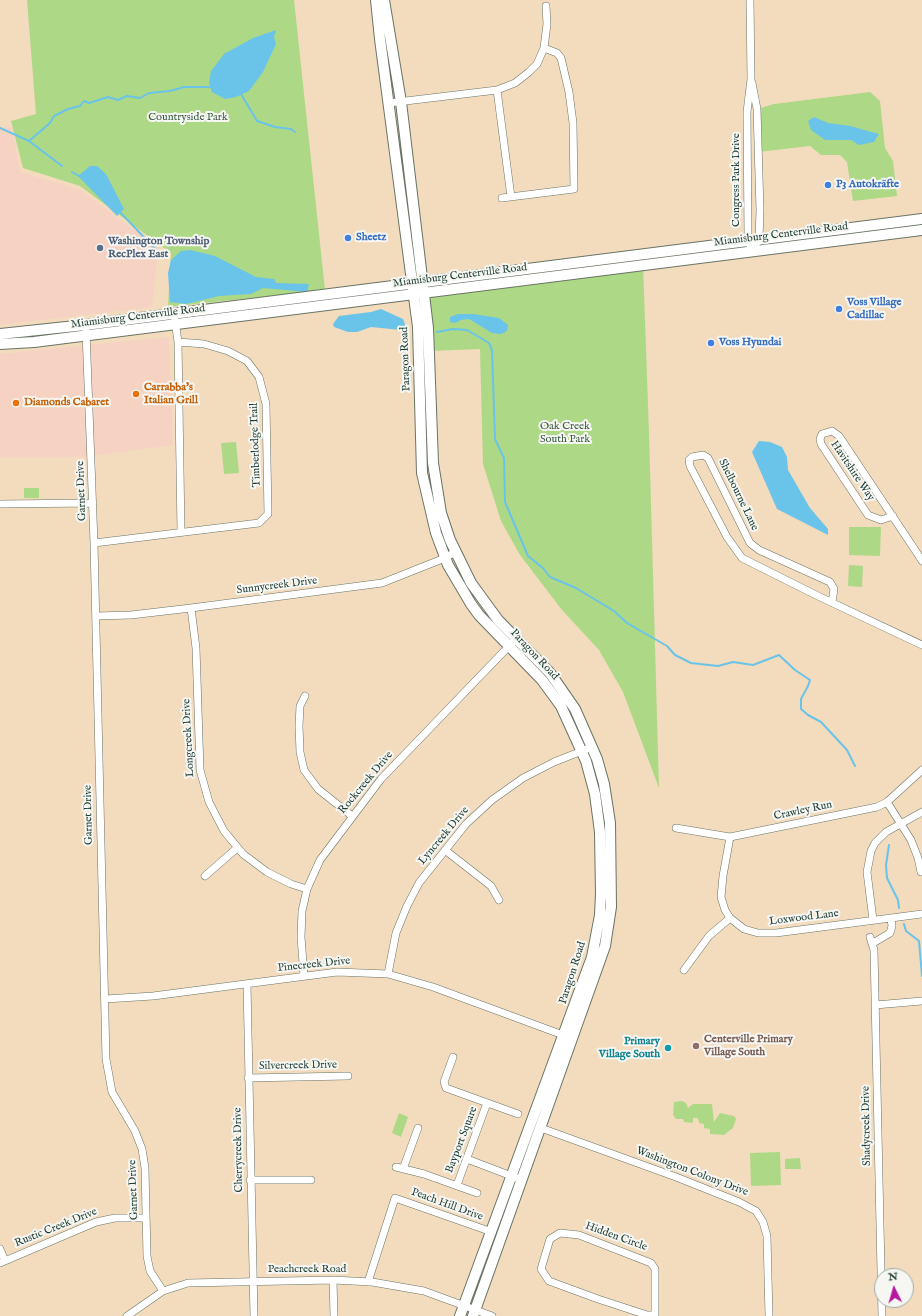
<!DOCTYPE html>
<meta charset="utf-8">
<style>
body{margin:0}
#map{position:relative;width:922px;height:1316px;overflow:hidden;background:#f3dbbe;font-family:"IM FELL English",serif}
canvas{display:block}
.north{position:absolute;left:874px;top:1268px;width:40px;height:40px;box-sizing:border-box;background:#f6f6f2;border:1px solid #a0aca6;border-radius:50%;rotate:355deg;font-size:11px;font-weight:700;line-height:16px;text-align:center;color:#1f3d34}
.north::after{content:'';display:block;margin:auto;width:14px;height:18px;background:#b5179e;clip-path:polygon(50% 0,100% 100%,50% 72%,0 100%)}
</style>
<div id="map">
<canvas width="922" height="1316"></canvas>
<div class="north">N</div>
</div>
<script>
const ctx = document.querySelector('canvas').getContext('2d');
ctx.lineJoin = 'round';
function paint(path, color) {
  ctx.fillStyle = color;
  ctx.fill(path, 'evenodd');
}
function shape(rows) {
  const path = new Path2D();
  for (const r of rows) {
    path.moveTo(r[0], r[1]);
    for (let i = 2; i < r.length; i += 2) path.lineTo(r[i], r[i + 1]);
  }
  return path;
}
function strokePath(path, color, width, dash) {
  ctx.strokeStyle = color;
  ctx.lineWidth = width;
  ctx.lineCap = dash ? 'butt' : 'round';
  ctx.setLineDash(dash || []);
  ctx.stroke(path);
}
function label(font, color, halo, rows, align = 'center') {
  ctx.font = font + ' "IM FELL English",serif';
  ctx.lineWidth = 4;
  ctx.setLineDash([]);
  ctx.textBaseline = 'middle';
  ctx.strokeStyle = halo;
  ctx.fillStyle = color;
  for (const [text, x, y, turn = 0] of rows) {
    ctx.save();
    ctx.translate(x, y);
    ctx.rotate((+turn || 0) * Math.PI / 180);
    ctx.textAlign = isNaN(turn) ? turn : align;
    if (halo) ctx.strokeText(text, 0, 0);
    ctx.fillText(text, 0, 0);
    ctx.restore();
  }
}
paint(shape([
 [0,127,12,127,20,172,80,190,158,248,152,307,0,325],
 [169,337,173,445,81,457,0,457,0,354]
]), '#f6d2c3');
paint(shape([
 [27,0,294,0,325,290,168,307,171,253,80,186,23,168,11,121,36,114],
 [870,92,880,101,885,148,893,161,897,196,853,201,847,162,840,155,821,155,810,146,758,152,757,109,774,104],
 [643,265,649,433,659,788,623,692,599,650,562,610,520,555,501,521,483,464,480,349,430,351,423,292],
 [236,442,239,473,224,474,221,443],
 [24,488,39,488,39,498,24,498],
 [849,527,881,527,880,556,849,555],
 [849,565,863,566,862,587,848,586],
 [682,1101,686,1103,688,1108,693,1104,712,1104,714,1122,720,1113,734,1116,736,1119,733,1128,724,1135,710,1134,710,1129,704,1128,704,1124,699,1123,698,1118,693,1118,693,1123,684,1122,683,1119,676,1119,673,1115,674,1102],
 [399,1113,408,1117,401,1137,392,1133],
 [780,1152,781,1185,751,1186,750,1153],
 [800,1158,801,1169,785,1169,785,1159]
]), '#add986');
paint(shape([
 [276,30,274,37,276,44,263,72,249,91,236,97,225,99,212,92,209,83,211,71,224,54,253,38],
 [814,117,828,123,850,126,879,134,874,142,859,145,851,140,825,140,811,130,808,121],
 [90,166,97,166,106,174,124,209,117,216,78,176],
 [190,250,215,256,256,277,274,279,276,283,309,284,307,292,263,288,251,294,219,296,186,304,170,302,168,273,171,260,181,251],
 [381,309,403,319,406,327,401,330,371,327,357,332,348,332,334,327,333,324,339,316,371,312],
 [458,314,473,314,499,318,508,325,507,331,501,334,492,333,469,319,461,320,455,323,450,322,450,317],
 [759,441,770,442,782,447,787,457,788,470,810,508,828,529,828,535,777,509,752,452]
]), '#6ac3e8');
strokePath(shape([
 [241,94,257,121,275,127,291,129,295,132],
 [0,128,29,141,62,166],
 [29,141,50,123,54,116,68,109,80,106,84,101,89,103,108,97,118,100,127,96,140,98,149,93,170,91,184,87,211,87],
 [72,172,79,176],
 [118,210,159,253],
 [437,332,453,329,467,330,489,343,492,350,495,439,504,458,505,502,528,556,543,568,550,577,576,588,614,611,627,623,667,646,675,655,691,663,718,666,733,662,753,665,779,655,795,670,810,680,808,686,801,699,801,709,808,715,821,722,847,750,855,766],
 [889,845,886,865,887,878,898,900,899,908],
 [904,924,906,931,919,941,922,976]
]), '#6ac3e8', 2);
const street = shape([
 [750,0,751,79,747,112,748,235,750,245],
 [497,90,511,197],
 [389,103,497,90,515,83,529,72,537,64,544,48,547,24,546,6],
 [502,198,574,189,573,123,569,92,561,58,557,53,544,48],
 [752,250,759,240,760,210,757,109,752,83],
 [174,313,178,342,181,532],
 [86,331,94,543,106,1059,112,1092,135,1131,142,1149,145,1168,147,1256,150,1271,163,1291],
 [0,504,93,503],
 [893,516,881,520,868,515,821,444,820,439,822,434,832,431,839,436,917,553,922,561],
 [94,543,259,523,268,514,266,404,259,377,247,361,228,351,204,344,178,342],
 [832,602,834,589,830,582,759,550,750,543,708,458,703,455,692,457,689,460,690,466,727,537,742,558,818,596,922,645],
 [191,608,196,648,200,770,209,802,224,831,243,854,267,872,291,884,307,889],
 [96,616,131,615,191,608,382,583,445,558,455,552],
 [305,696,300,706,299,726,300,752,304,770,318,789,352,816],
 [887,802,911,840,918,858,921,872],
 [676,828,730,837,877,807,887,802,922,770],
 [730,837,723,876,721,897,725,910,730,918,744,929,758,933,776,933,922,914],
 [445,850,491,886,499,900],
 [205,876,237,848],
 [873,920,867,872,871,851,875,843,886,832,922,812],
 [870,937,874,950,882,1316],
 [873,943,890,933,892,926,891,918],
 [684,970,709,936,730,918],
 [388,974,396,933,407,906,419,883,466,824,492,800,523,778,554,762,592,747],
 [304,976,301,937,302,911,307,889,320,860,381,779,512,643],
 [247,984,254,1316],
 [105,999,153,996,337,972,388,974,433,987,563,1035],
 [875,1005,922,1001],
 [453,1057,444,1082,446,1088,518,1114],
 [248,1078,348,1076],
 [541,1128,676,1177,739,1202,756,1211,763,1222,767,1236,769,1316],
 [467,1159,522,1180],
 [396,1167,424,1174,477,1193],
 [403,1169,418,1128],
 [250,1180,311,1180],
 [457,1185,487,1103],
 [0,1249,5,1261],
 [0,1263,96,1222,115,1218,146,1218],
 [333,1280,334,1316],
 [368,1282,395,1198,492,1232],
 [127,1316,163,1291,188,1283,333,1280,372,1282,424,1291,492,1316],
 [655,1316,655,1269,651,1263,579,1235,560,1233,550,1239,541,1269,549,1281,598,1299,647,1315,655,1315]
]);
const secondary = shape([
 [376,0,380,39,418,327,422,473,436,533,448,565,471,604,479,615,542,680,561,706,586,761,595,794,600,832,601,894,600,915,592,957,460,1316],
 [384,0,401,102,428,328,433,463,441,513,450,540,471,583,498,620,550,673,575,709,597,759,604,784,610,823,611,907,605,946,473,1316],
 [0,334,85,325,922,219],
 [0,344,34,342,922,230]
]);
strokePath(street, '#697464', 8);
strokePath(secondary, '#697464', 12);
strokePath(street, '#fff', 7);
strokePath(secondary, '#fff', 10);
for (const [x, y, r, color] of [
 [828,185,4,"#3f7fe0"],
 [348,238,4,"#3f7fe0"],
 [100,248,4,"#5c6f8a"],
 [839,309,4,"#3f7fe0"],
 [711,343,4,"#3f7fe0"],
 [136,394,4,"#e8710a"],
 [16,403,4,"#e8710a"],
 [696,1046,4,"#8d6e63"],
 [668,1048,4,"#0f9aa8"]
]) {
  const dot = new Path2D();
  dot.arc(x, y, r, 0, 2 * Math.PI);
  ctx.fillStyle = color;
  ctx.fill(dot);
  strokePath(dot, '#f6f6f2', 1.5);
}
label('11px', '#3b5c44', '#f6f6f2', [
 ["Countryside Park",188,118],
 ["Oak Creek",565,427],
 ["South Park",565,440]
]);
label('11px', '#1f3d34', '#f6f6f2', [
 ["Congress Park Drive",737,180,-90],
 ["Miamisburg Centerville Road",781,235,-7],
 ["Miamisburg Centerville Road",460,276,-7],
 ["Miamisburg Centerville Road",138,317,-7],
 ["Paragon Road",406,359,-92],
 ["Timberlodge Trail",256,445,-92],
 ["Havitshire Way",852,471,56],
 ["Garnet Drive",82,491,-92],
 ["Shelbourne Lane",738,495,64],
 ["Sunnycreek Drive",277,586,-7],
 ["Paragon Road",534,655,47],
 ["Longcreek Drive",189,738,-93],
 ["Rockcreek Drive",366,783,-50],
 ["Crawley Run",803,811,-12],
 ["Garnet Drive",89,815,-91],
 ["Lyncreek Drive",444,836,-50],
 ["Loxwood Lane",804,918,-7],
 ["Pinecreek Drive",314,965,-6],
 ["Paragon Road",573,973,-72],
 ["Silvercreek Drive",298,1066,-1],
 ["Shadycreek Drive",867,1126,-91],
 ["Bayport Square",462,1140,-69],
 ["Cherrycreek Drive",239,1150,-91],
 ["Washington Colony Drive",692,1172,21],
 ["Garnet Drive",134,1190,-92],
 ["Peach Hill Drive",447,1205,20],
 ["Rustic Creek Drive",56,1228,-22],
 ["Hidden Circle",616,1237,20],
 ["Peachcreek Road",307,1270]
]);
label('bold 11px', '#366cbe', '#f6f6f2', [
 ["P3 Autokräfte",836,185],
 ["Sheetz",356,238],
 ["Voss Village",847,303],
 ["Cadillac",847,316],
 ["Voss Hyundai",719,343]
], 'left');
label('bold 11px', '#4e5e75', '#f6f6f2', [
 ["Washington Township",108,242],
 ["RecPlex East",108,255]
], 'left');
label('bold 11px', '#c56008', '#f6f6f2', [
 ["Carrabba's",144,388],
 ["Italian Grill",144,401],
 ["Diamonds Cabaret",24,403]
], 'left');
label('bold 11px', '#785e54', '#f6f6f2', [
 ["Centerville Primary",704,1040],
 ["Village South",704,1053]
], 'left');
label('bold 11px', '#0d838f', '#f6f6f2', [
 ["Primary",660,1042],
 ["Village South",660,1055]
], 'right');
</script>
